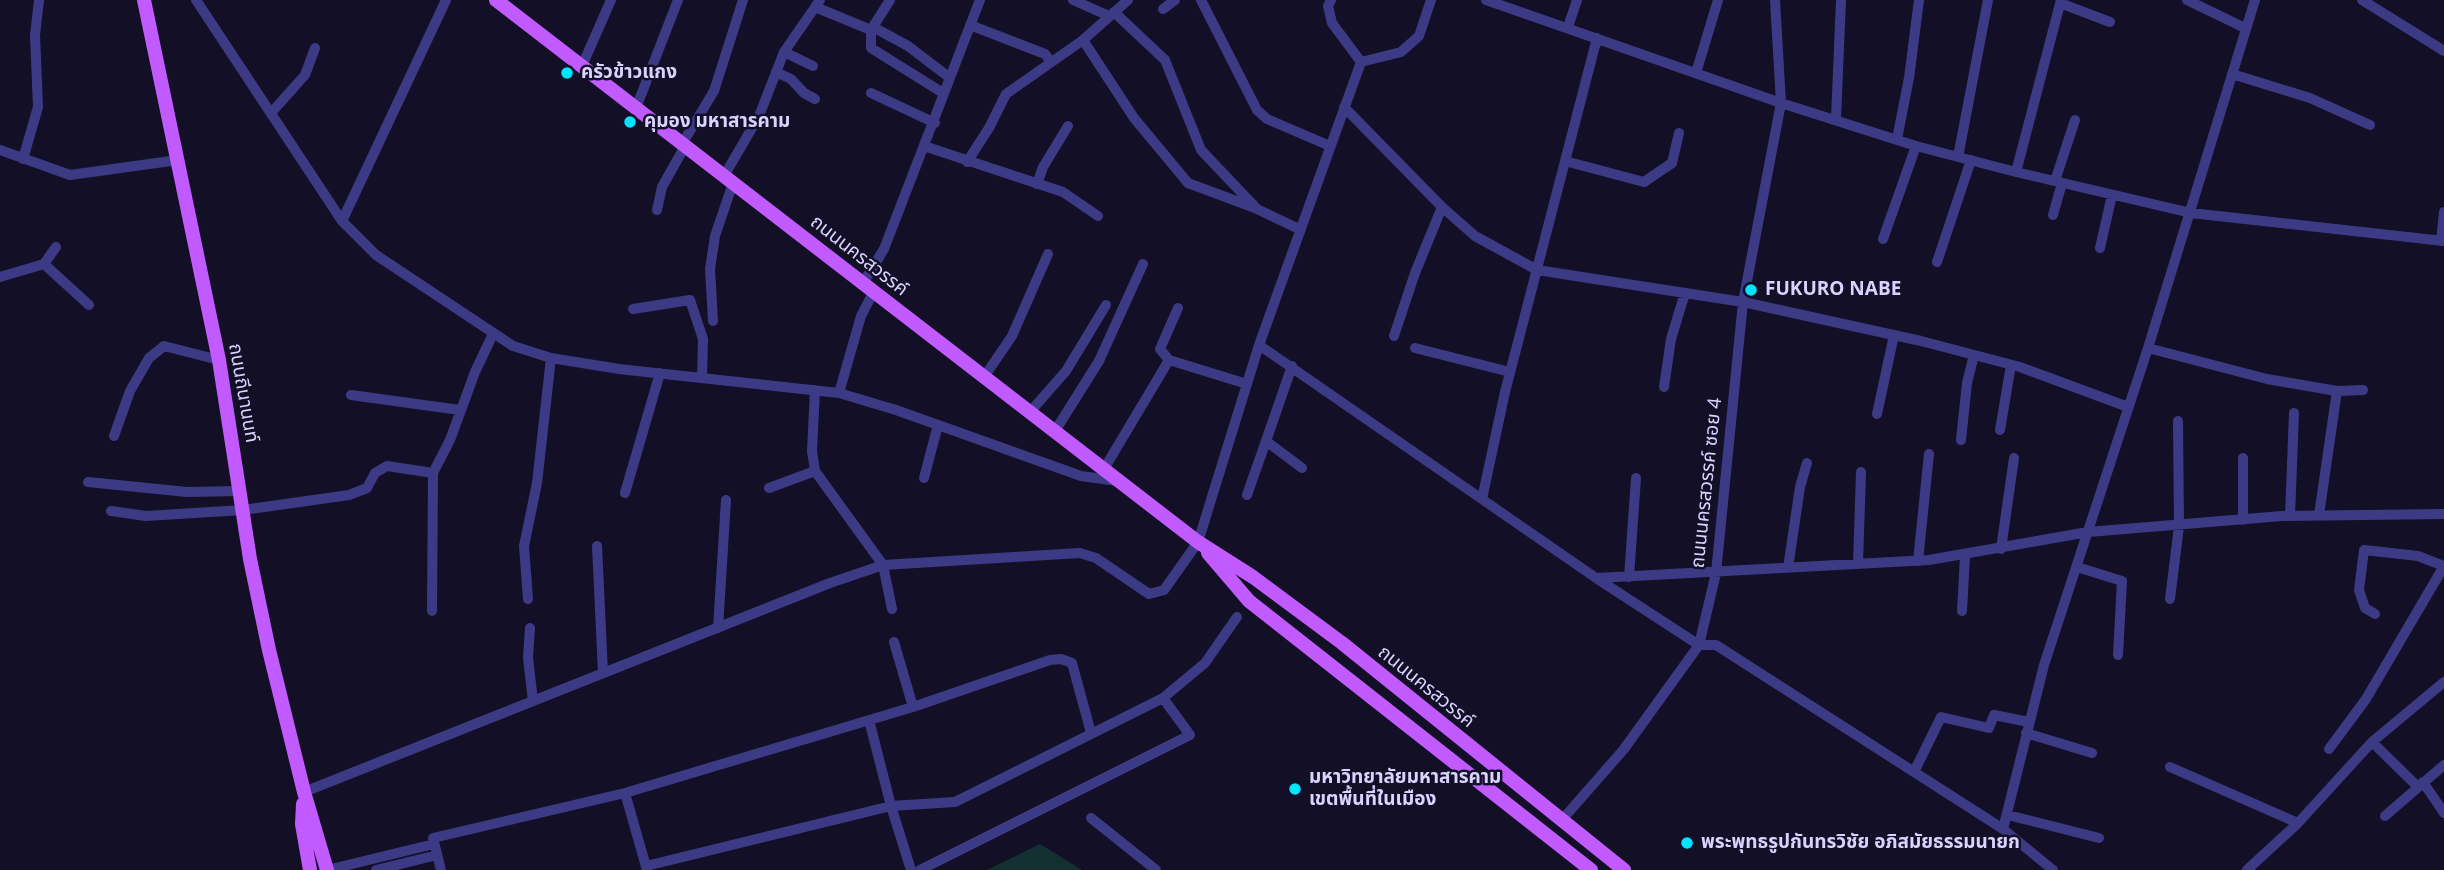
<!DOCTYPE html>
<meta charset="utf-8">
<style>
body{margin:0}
canvas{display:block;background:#130f26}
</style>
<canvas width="2444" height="870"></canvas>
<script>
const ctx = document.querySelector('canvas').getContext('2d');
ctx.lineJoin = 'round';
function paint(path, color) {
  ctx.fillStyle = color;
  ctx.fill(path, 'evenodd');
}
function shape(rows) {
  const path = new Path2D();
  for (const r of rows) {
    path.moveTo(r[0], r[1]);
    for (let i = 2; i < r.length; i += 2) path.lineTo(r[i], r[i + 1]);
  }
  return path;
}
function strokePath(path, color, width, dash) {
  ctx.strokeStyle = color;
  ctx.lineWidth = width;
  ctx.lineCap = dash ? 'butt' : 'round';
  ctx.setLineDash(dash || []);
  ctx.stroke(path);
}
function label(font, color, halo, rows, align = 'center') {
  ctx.font = font + ' "Open Sans","Noto Sans Thai",sans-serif';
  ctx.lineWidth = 5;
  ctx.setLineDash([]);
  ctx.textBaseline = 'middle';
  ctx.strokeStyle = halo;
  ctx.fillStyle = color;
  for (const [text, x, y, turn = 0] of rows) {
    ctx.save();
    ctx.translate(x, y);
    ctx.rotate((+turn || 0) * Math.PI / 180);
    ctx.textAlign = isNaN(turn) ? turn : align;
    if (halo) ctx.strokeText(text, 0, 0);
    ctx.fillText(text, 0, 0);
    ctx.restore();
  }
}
paint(shape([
 [1040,844,1082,870,987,870]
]), '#12302f');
strokePath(shape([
 [196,0,342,221,376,255,513,346,551,358,619,369,839,393,896,410,1081,476,1117,481],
 [1073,0,1109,16],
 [1201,0,1257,110,1267,119,1330,146],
 [1331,0,1328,6,1332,23,1361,62,1401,52,1419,36,1431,0],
 [1486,0,1781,103,1916,146,2016,172,2191,213,2444,241],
 [2187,0,2245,28],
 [2362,0,2444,51],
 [2060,3,2110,22],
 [815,7,871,30,871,48,943,93],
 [1163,9,1175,0],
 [1114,12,1165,60,1201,150,1257,209,1299,229],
 [970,25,1045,54,1051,62],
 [873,27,908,46,950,78],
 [1568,27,1577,0],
 [871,30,890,0],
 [1083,40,1134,118,1188,183,1255,208],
 [784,52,813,66],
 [582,66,611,0],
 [776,72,791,79,804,93,815,99],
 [1696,73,1718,0],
 [2232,74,2310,98,2370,125],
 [871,93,935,123],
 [1344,107,1442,207,1475,236,1537,270,1743,302,1921,341,2020,367,2128,407],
 [636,108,678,0],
 [271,113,305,75,315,48],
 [1836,119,1841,0],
 [1897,139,1909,78,1919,0],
 [682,144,714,91,743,0],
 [924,146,1063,192,1098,216],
 [0,150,70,175,178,160],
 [1958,157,1988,0],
 [23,159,38,107,35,35,39,0],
 [1565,161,1644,182,1672,163,1679,133],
 [967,162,989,128,1006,94,1083,40,1128,0],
 [2016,172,2061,0],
 [724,176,759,116,784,52,820,0],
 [2055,181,2075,120],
 [1037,184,1043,167,1068,126],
 [657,210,662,187,685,146],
 [2053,215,2062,183],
 [342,221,446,0],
 [1883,239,1916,146],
 [2441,241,2444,212],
 [2100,248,2112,195],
 [1937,262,1971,160],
 [44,264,89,305],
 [0,277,44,264,56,247],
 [863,283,884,249,980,0],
 [633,309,690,300,703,339,702,377],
 [713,321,710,269,715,236,733,183],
 [1394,336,1415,273,1442,207],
 [1259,345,1596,578,1699,645,1716,645,2003,829,2044,665,2148,348,2255,0],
 [1415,348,1510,372],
 [2148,348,2267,379,2337,391,2363,390],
 [1169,360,1247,384],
 [1292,366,1266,441,1302,468],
 [984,377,1012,336,1048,254],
 [1664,387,1671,339,1685,293],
 [815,390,812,451,815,471,883,565,892,609],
 [839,393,861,316,874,291],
 [351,395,460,410],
 [1030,412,1066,371,1106,305],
 [1877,414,1894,335],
 [2000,430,2011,365],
 [1055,431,1099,361,1143,264],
 [114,436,130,391,149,358,164,346,219,360],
 [1961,440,1967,383,1974,355],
 [2243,458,2243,520],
 [1104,469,1169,360,1160,349,1178,308],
 [924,478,938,425],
 [88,482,187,492,240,491],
 [769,488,815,471],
 [625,493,660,373],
 [1247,495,1266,441],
 [1482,499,1505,392,1597,38],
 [111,511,146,516,243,510,349,495,367,488,375,473,387,466,433,473],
 [2319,515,2337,391],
 [2290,516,2294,413],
 [597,546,603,673],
 [2001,549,2014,458],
 [1918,561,1929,454],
 [1858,564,1861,472],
 [2077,567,2122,581,2118,655],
 [1788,568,1800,487,1807,463],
 [1629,577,1636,478],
 [1597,578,1929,560,2088,532,2282,516,2444,514],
 [528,599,524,546,537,483,551,358],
 [2170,599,2179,526,2178,421],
 [432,611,433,473,450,440,475,372,493,334],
 [1962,611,1965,556],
 [2375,614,2365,608,2359,590,2364,550,2418,556,2444,566],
 [530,628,528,658,533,701],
 [718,628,726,500],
 [894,642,913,707],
 [869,720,891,806,911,870],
 [2026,733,2092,753],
 [2372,742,2417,786],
 [2329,749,2366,699,2444,566],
 [2170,767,2298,823],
 [1914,772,1941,717,1989,728,1994,715,2029,722],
 [2423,782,2444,813],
 [304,792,830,583,883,565,1080,553,1096,558,1149,594,1164,590,1198,542,1259,345,1361,62],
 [625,793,647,870],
 [2008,815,2099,838],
 [2385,816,2444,765],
 [1091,818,1156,870],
 [1561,821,1624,749,1699,645,1716,573,1743,302,1781,103,1775,0],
 [2003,829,2053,870],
 [646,866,891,806,955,802,1163,698,1205,663,1237,617],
 [327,870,434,844],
 [376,870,437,855],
 [441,870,433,838,625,793,913,707,1050,660,1061,659,1072,663,1091,733],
 [920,870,1190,735,1163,698],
 [2247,870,2298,823,2372,742,2444,682]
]), '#3d3a85', 10);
strokePath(shape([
 [144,0,219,360,250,559,269,650,304,792,327,870],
 [496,0,1198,542,1253,577,1342,643,1624,870],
 [1208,553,1249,601,1591,870],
 [303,804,302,824,310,870]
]), '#c25bff', 14);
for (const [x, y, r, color] of [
 [567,73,7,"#00e5ff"],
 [630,122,7,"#00e5ff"],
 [1751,290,7,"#00e5ff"],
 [1295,789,7,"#00e5ff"],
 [1687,843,7,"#00e5ff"]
]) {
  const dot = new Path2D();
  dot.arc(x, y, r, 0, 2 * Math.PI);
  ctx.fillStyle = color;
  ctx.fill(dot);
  strokePath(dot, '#130f26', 2.5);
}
label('bold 19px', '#d9d4ff', '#130f26', [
 ["ครัวข้าวแกง",581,73],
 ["คุมอง มหาสารคาม",644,122],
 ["FUKURO NABE",1765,290],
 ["มหาวิทยาลัยมหาสารคาม",1309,778],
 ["เขตพื้นที่ในเมือง",1309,800],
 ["พระพุทธรูปกันทรวิชัย อภิสมัยธรรมนายก",1701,843]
], 'left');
label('19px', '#d9d4ff', '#130f26', [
 ["ถนนนครสวรรค์",859,256,38],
 ["ถนนถีนานนท์",243,393,80],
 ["ถนนนครสวรรค์ ซอย 4",1707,483,-84],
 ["ถนนนครสวรรค์",1426,687,39]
]);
</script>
